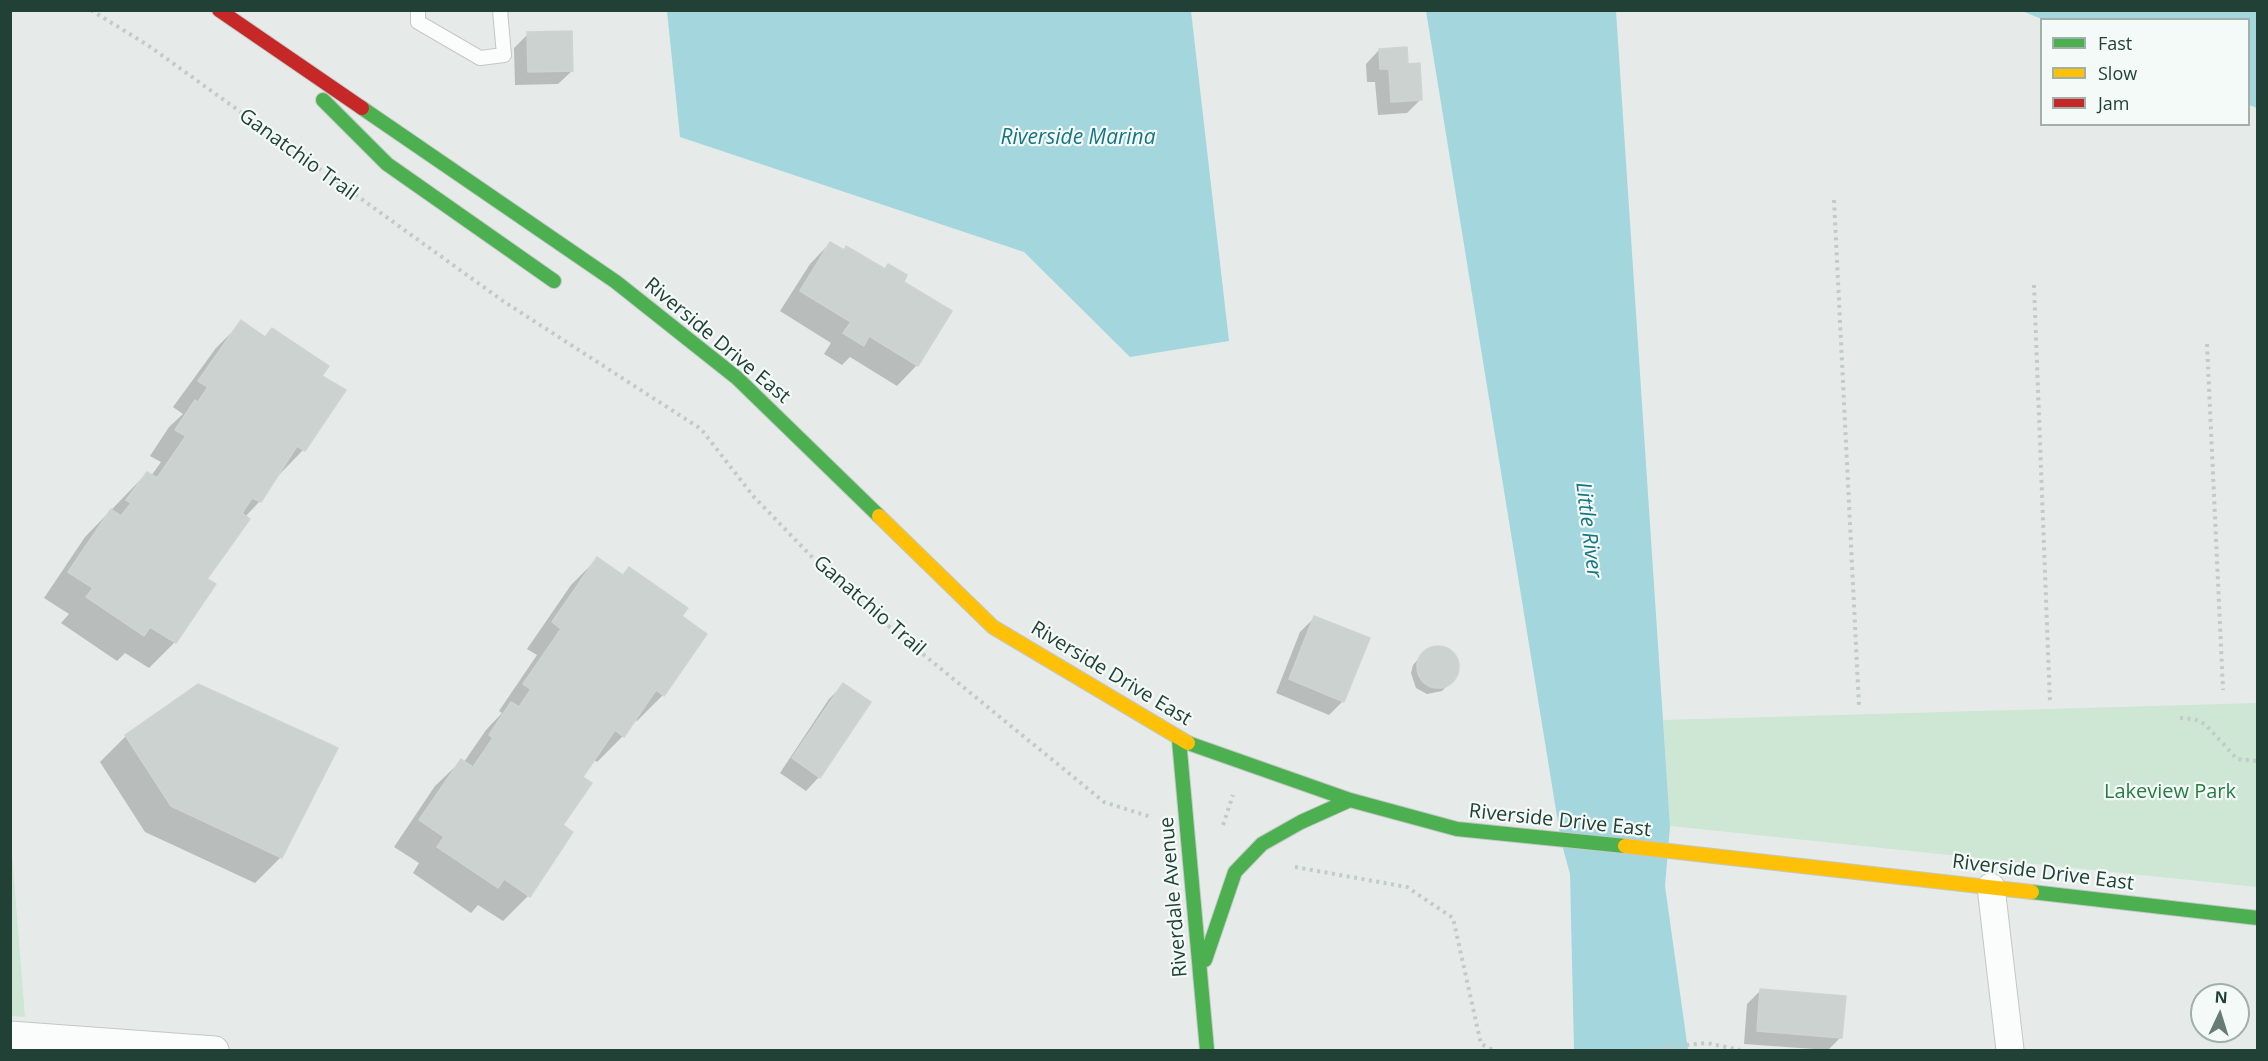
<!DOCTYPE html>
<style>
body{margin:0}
#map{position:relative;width:2268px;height:1061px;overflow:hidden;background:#e6ebe9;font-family:"Open Sans",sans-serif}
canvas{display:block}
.frame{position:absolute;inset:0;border:12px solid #214137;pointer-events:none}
.legend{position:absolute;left:2040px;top:18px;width:210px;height:108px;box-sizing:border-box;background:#f4faf7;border:2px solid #a0b0aa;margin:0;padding:8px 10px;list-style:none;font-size:18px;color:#214137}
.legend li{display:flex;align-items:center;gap:12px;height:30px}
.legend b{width:30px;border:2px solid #a0b0aa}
.north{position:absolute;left:2190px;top:983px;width:60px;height:60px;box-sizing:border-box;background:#f4faf7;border:2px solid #a0b0aa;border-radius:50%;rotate:4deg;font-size:16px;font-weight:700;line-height:24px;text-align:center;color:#214137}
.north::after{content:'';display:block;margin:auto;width:21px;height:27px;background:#667c75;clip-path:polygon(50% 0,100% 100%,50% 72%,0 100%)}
</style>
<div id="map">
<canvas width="2268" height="1061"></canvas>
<div class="frame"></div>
<ul class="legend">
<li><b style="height:8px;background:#4caf50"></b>Fast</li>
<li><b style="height:8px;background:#ffc107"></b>Slow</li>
<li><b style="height:8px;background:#c62828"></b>Jam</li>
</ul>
<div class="north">N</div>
</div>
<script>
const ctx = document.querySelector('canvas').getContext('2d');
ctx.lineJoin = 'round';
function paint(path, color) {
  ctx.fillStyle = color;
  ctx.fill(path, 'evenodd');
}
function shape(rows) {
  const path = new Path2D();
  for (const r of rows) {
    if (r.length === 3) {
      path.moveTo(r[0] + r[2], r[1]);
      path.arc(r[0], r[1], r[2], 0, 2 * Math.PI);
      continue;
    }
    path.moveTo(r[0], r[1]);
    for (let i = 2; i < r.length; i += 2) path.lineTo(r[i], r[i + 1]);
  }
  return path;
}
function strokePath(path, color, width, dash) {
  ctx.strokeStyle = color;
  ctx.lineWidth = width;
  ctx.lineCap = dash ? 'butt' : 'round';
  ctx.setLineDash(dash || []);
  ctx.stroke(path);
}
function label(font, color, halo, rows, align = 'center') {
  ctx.font = font + ' "Open Sans",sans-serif';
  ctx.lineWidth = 4.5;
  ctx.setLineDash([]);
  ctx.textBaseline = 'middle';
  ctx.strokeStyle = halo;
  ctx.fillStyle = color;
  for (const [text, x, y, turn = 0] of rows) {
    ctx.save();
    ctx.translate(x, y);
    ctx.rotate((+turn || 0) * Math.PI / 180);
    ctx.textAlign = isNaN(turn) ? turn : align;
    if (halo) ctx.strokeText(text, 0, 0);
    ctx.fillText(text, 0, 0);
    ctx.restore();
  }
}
paint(shape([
 [2257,703,2257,887,1670,826,1663,720],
 [10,841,11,841,25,1017,11,1016]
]), '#cee6d4');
paint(shape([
 [667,11,1191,11,1229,341,1130,357,1024,252,680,137],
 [1426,11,1616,11,1670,826,1665,886,1688,1050,1574,1050,1570,874,1561,841],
 [2022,11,2257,11,2257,108,2249,105,2248,20,2044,20]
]), '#a3d7dd');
paint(shape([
 [528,34,572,71,558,84,515,85,514,48],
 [1379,50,1406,65,1421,99,1407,113,1378,115,1375,82,1367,82,1366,64],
 [830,243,884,270,888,266,902,282,950,311,917,365,897,386,850,357,842,365,824,354,831,343,780,311,810,264],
 [242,322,264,338,272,330,319,376,344,391,303,450,278,476,260,501,245,517,205,579,175,642,149,668,125,653,117,661,61,623,69,614,44,598,85,537,147,473,151,476,161,462,150,456,169,427,183,414,173,407,216,348],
 [597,559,705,634,663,695,637,721,634,719,623,736,597,762,593,759,581,777,528,896,503,921,478,905,471,913,413,873,419,863,394,847,435,786,461,761,464,762,486,730,502,713,499,711,537,655,527,649,571,585],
 [1314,618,1343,701,1329,715,1276,693,1300,632],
 [1440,647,1453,654,1458,668,1455,677,1442,691,1427,694,1416,688,1411,673,1413,665,1426,651],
 [843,685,819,777,806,791,780,773,829,699],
 [126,736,281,857,255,883,145,832,100,762],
 [1761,990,1841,1037,1828,1050,1744,1044,1747,1004]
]), '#0003');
const building = shape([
 [572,31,573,71,528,72,527,32,572,31],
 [1407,47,1408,64,1420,63,1422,100,1391,102,1389,69,1380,69,1379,49,1407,47],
 [830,242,844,250,846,246,885,269,888,264,907,275,904,282,952,311,918,366,869,336,864,346,843,333,851,322,800,291,830,242],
 [241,320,265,337,272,328,329,366,322,376,346,390,305,451,297,446,261,502,252,498,242,513,250,519,207,579,216,584,176,643,150,627,144,636,86,597,93,588,68,572,111,509,121,516,131,503,126,500,147,472,157,478,186,436,175,430,195,400,198,402,208,387,198,381,241,320],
 [597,557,623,575,629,567,688,608,682,616,707,634,664,696,656,690,624,737,615,730,583,777,592,783,563,825,573,832,530,897,504,879,498,888,437,847,444,837,419,820,461,759,473,767,493,738,489,735,511,702,519,707,531,689,523,684,561,629,552,622,597,557],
 [1314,616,1370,638,1344,702,1289,679,1314,616],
 [1438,667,21],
 [843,683,871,702,820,778,792,758,843,683],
 [198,684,338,748,282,858,171,806,125,735,198,684],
 [1760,989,1846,996,1842,1038,1757,1031,1760,989]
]);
paint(building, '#ccd2d0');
strokePath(building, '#ced4d2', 1.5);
const lane = shape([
 [418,10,418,22,480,58,504,55,500,10]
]);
const street = shape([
 [1991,887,2010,1050],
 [10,1035,215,1050]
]);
const fast = shape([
 [323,100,387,164,554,281],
 [362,108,616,282,737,378,879,516],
 [1179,740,1207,1050],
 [1188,743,1350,800,1457,829,1625,846],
 [2032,892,2258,918],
 [1205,960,1235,872,1262,844,1301,822,1350,800]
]);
const slow = shape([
 [879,516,993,627,1188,743],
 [1625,846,2032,892]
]);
const jam = shape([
 [219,10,362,108]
]);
strokePath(lane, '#c3c8c6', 16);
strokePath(street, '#c3c8c6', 29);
strokePath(fast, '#c1c9c6', 16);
strokePath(slow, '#c1c9c6', 16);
strokePath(jam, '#c1c9c6', 16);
strokePath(shape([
 [91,10,149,46,503,301,701,429,754,497,842,588,1104,802,1151,817],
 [1834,200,1859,706],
 [2034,285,2050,703],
 [2207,344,2223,690],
 [2180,718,2194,719,2205,724,2237,759,2258,761],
 [1223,825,1233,795],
 [1295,867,1407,887,1453,918,1481,1044,1493,1050],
 [1634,1050,1707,1043,1740,1050]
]), '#c1cbc7', 4, [3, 4.5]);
strokePath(lane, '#fbfcfc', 14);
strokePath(street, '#fbfcfc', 27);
strokePath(fast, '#4caf50', 14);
strokePath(slow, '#ffc107', 14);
strokePath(jam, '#c62828', 14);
label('20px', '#214137', '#f4faf7', [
 ["Ganatchio Trail",298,155,36],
 ["Riverside Drive East",717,341,40],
 ["Ganatchio Trail",869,606,41],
 ["Riverside Drive East",1111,674,31],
 ["Riverside Drive East",1560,821,6],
 ["Riverside Drive East",2043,873,7],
 ["Riverdale Avenue",1174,897,-95]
]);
label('20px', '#277c44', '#f4faf7', [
 ["Lakeview Park",2170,792]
]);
label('italic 21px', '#157683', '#f4faf7', [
 ["Riverside Marina",1078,138],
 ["Little River",1588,530,83]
]);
</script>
